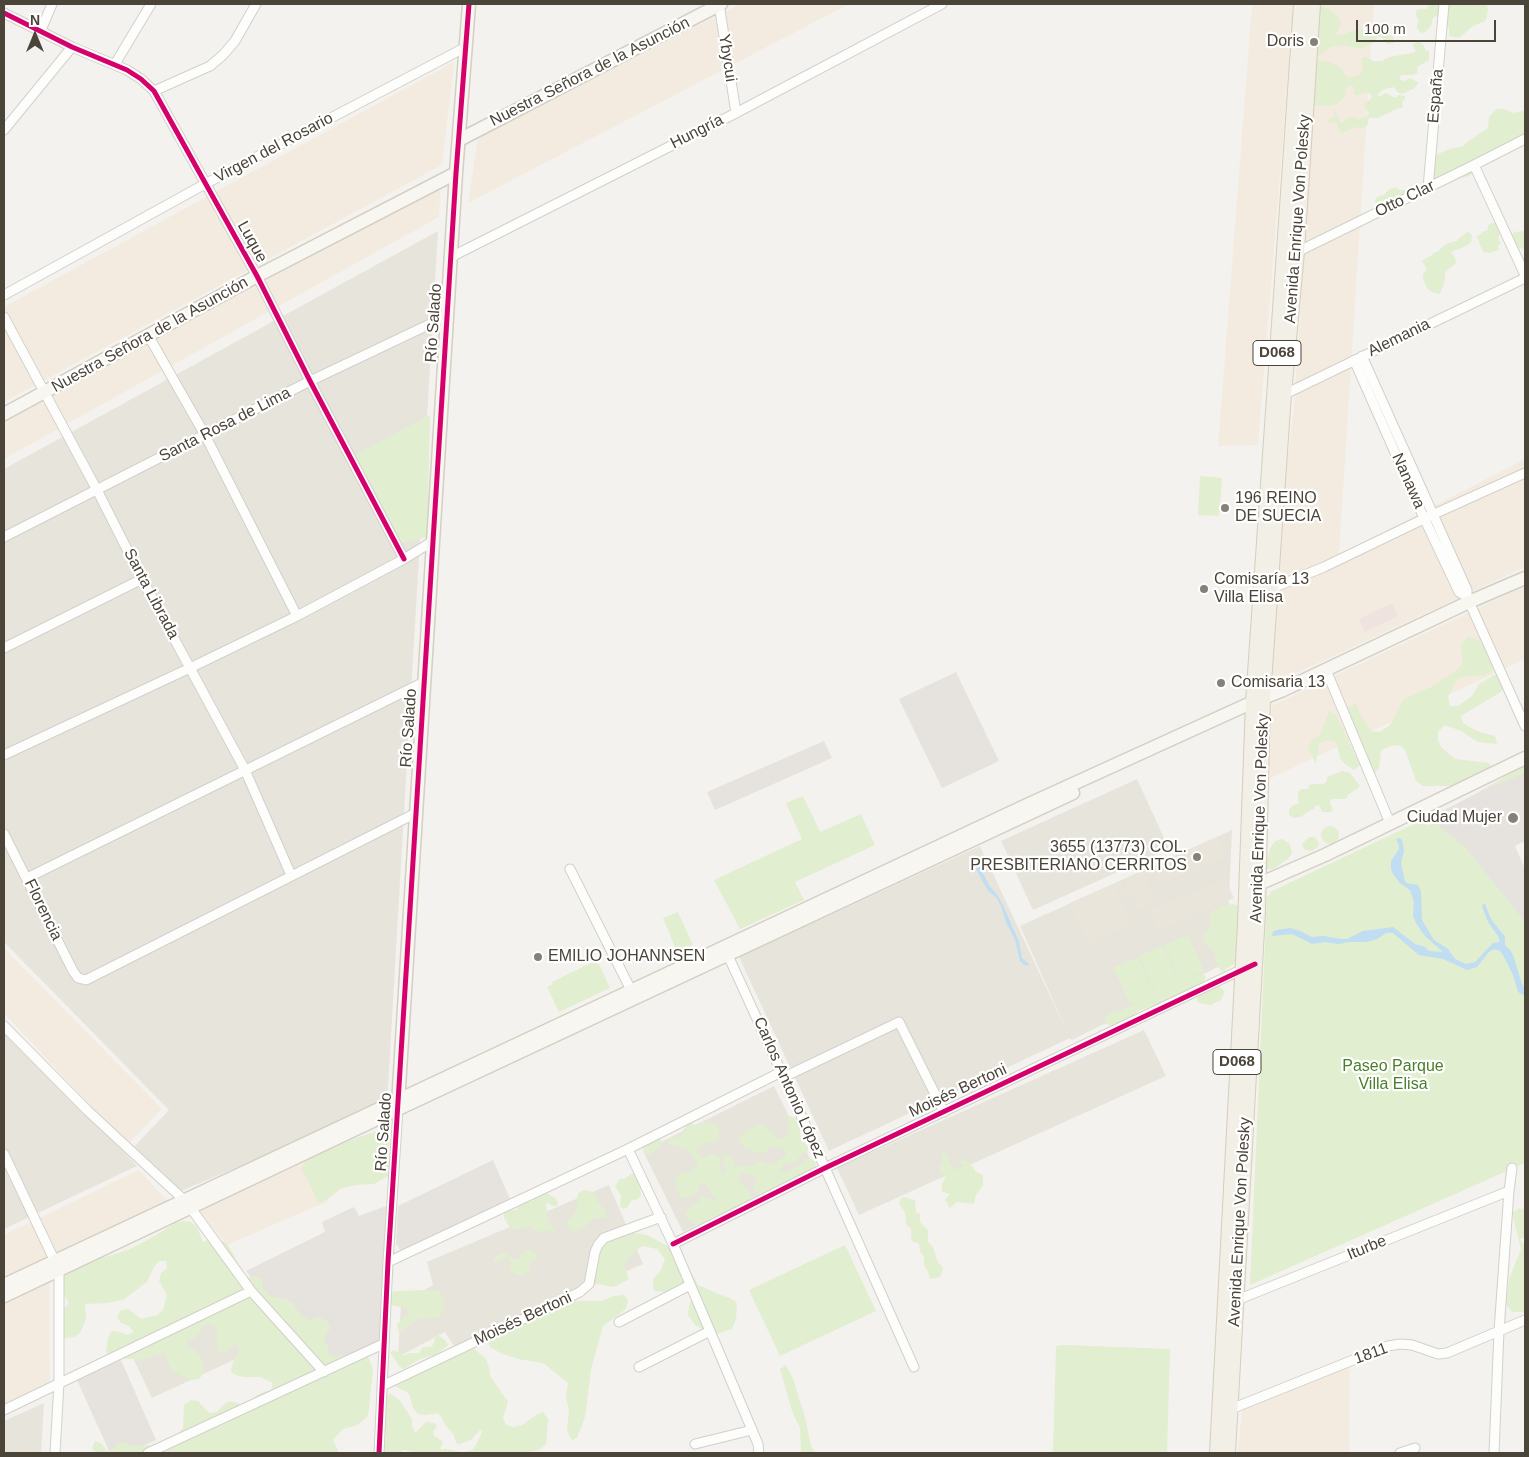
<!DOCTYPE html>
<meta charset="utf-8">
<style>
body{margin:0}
#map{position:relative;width:1529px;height:1457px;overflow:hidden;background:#f4f2ee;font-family:Arial,sans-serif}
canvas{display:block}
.frame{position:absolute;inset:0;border:5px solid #4b4439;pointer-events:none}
.north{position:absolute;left:10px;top:10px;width:50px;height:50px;-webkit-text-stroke:4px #fff;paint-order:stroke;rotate:0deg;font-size:14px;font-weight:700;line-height:20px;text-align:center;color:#4b4439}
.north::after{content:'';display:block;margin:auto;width:18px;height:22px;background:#4b4439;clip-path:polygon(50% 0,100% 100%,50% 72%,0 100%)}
.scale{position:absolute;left:1356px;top:20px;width:140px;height:22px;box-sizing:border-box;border:2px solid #4b4439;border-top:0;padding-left:6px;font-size:15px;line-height:18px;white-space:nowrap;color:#4b4439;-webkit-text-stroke:4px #fff;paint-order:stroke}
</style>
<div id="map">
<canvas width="1529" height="1457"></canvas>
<div class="frame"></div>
<div class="north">N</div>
<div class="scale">100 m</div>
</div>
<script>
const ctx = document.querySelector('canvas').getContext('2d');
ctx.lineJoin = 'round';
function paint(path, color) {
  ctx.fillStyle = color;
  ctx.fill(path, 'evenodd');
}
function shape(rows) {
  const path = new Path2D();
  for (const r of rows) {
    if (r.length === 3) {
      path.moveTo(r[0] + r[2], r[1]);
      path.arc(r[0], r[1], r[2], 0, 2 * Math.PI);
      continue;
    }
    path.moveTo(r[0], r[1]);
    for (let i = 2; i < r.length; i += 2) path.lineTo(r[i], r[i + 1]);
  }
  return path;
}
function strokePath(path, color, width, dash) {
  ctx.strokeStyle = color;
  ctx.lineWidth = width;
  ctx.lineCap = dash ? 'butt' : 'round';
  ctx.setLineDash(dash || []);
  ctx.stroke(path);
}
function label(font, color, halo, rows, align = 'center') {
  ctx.font = font + ' Arial,sans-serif';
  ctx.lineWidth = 4.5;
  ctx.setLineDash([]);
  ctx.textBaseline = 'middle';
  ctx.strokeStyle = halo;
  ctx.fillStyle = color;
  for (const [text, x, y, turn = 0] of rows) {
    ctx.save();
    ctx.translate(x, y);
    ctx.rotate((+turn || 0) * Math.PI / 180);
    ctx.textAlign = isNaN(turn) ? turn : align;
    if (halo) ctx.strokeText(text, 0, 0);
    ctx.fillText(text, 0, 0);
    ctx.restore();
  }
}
paint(shape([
 [438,231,387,1104,181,1191,133,1148,169,1110,4,942,4,469],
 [1137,779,1169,849,1033,910,1001,841],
 [1232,830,1226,963,1072,1040,1070,1038,829,1151,739,957,980,846,1069,1036,1020,926],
 [4,1023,137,1166,4,1229],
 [1144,1030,1166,1076,859,1215,837,1168],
 [774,1086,814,1167,683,1232,643,1151],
 [609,1185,643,1264,454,1346,445,1332,398,1357,401,1303,433,1285,427,1262],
 [236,1309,255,1350,152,1398,133,1358],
 [44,1403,41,1453,4,1453,4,1421]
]), '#e7e4dc');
paint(shape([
 [740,4,849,4,468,203,478,138],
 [1252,4,1294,4,1258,445,1218,446],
 [1320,4,1374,4,1339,555,1525,459,1525,567,1267,687,1272,589,1294,406],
 [454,62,442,165,4,402,4,307],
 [441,180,439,217,4,459,4,421],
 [1525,586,1525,659,1269,779,1271,706],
 [4,948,162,1109,127,1145,4,1013],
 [310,1159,328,1201,227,1245,199,1210],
 [139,1170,168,1202,4,1279,4,1235],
 [49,1281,50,1386,4,1407,4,1303],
 [1350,1359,1349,1453,1238,1453,1242,1409]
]), '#f3ebdf');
paint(shape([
 [956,672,999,761,942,788,899,699],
 [824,741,832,758,715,810,707,792],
 [493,1160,510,1199,406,1251,400,1250,396,1244,398,1206],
 [386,1206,382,1340,379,1343,330,1365,322,1362,246,1271,325,1232,322,1222,354,1207,359,1216],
 [121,1360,156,1440,127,1453,110,1453,77,1380]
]), '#e6e2de');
paint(shape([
 [1218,837,1227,857,1160,884,1152,865],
 [1143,872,1156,902,1138,910,1132,897,1124,900,1119,891,1127,887,1124,880],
 [1225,879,1234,898,1158,930,1150,910],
 [1113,884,1132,924,1087,944,1070,903]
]), '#eae5da');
paint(shape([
 [1392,603,1398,616,1365,632,1359,619]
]), '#eee3df');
paint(shape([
 [1430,4,1439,4,1442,7,1446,4,1486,4,1488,8,1487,16,1485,21,1473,26,1459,38,1449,36,1449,28,1445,25,1442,13,1438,16,1433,17,1431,26,1425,32,1421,33,1417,28,1417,24,1419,20,1416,16,1416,12,1417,10,1420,9,1426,9],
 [1319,6,1328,8,1341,20,1340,27,1336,33,1337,36,1356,30,1369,28,1378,31,1381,34,1393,36,1394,43,1387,44,1381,37,1378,37,1374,42,1362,48,1355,48,1344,45,1330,47,1319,56,1312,55],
 [1418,42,1423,44,1426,51,1429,51,1429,60,1417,67,1418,73,1412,75,1401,75,1399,79,1404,81,1410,78,1419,83,1413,89,1402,94,1397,92,1394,87,1384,89,1378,94,1378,97,1386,93,1395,98,1399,95,1405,96,1405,99,1402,102,1403,107,1394,110,1378,118,1369,118,1367,126,1361,128,1355,127,1342,133,1339,130,1337,123,1328,122,1328,120,1335,117,1334,109,1341,124,1350,116,1359,119,1366,117,1369,113,1369,111,1366,110,1364,105,1372,97,1368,92,1358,95,1354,95,1354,87,1350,85,1347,87,1345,96,1337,104,1326,106,1314,105,1305,96,1309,63,1319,61,1331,62,1342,69,1347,77,1352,77,1359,75,1363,71,1361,59,1364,57,1371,59,1372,61,1382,61,1389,57,1412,53,1416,51,1412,44],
 [1496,109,1503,109,1514,113,1525,110,1525,143,1495,154,1486,164,1469,176,1440,183,1427,177,1429,158,1450,149,1463,146,1467,142,1488,128,1489,117],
 [1411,185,1418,186,1419,188,1379,207,1377,205,1375,201,1378,196,1384,195,1389,189,1395,188,1398,188,1399,190,1405,190],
 [1491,223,1497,223,1502,229,1498,238,1501,244,1498,245,1499,250,1489,253,1483,252,1477,237,1484,231,1487,231,1488,226],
 [1468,231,1472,236,1471,242,1466,246,1451,252,1455,258,1456,263,1445,272,1445,280,1440,294,1433,293,1428,289,1423,280,1423,274,1427,269,1422,261,1428,257,1433,255,1432,254,1440,250,1440,249,1448,243,1456,241],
 [1525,231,1525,249,1516,248,1510,238,1514,232],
 [430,415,427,537,397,544,350,457],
 [1200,476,1222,478,1219,516,1198,515],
 [1468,637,1477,639,1494,660,1492,671,1485,675,1461,677,1455,683,1448,696,1450,706,1458,706,1472,696,1479,684,1494,675,1503,676,1507,684,1501,692,1461,716,1463,723,1471,728,1480,732,1495,736,1497,744,1478,742,1461,731,1445,725,1438,732,1438,740,1441,747,1455,759,1489,763,1496,772,1452,786,1423,786,1416,781,1405,750,1399,745,1391,746,1381,750,1379,768,1374,774,1348,728,1348,708,1356,703,1360,714,1371,731,1380,732,1390,725,1404,699,1431,687,1457,670,1463,663,1461,645],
 [1329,711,1336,715,1360,765,1354,770,1346,765,1340,758,1336,742,1328,740,1319,743,1316,764,1308,748,1312,740,1320,735],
 [1525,765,1525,799,1493,802,1525,869,1525,1163,1250,1285,1267,896,1270,895,1270,892,1465,800],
 [1342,771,1350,773,1360,786,1348,795,1346,799,1331,799,1330,803,1333,810,1330,812,1322,812,1319,805,1315,806,1314,809,1307,812,1301,817,1294,818,1290,816,1289,812,1289,809,1292,806,1299,803,1298,799,1298,792,1301,789,1309,789,1308,787,1311,784,1324,784,1327,781,1327,777],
 [803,796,820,832,861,814,875,845,795,882,804,900,740,929,714,880,802,839,786,803],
 [1330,835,9],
 [1309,837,1314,837,1317,839,1318,843,1319,846,1312,851,1305,850,1303,847,1302,844],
 [1282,839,1289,843,1292,851,1291,855,1289,858,1273,869,1266,869,1264,866,1264,862,1268,856,1270,848,1275,841],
 [1232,904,1239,906,1238,961,1222,972,1218,967,1212,947,1204,945,1204,933,1210,929,1209,916,1214,910,1221,906],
 [678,912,693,945,677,952,663,918],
 [1188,935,1204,971,1193,976,1202,974,1205,976,1205,979,1202,984,1212,983,1219,986,1222,989,1225,991,1221,1000,1211,1005,1199,1003,1197,1000,1197,993,1173,998,1146,1008,1138,1011,1129,1020,1122,1024,1113,1026,1106,1024,1105,1017,1112,1012,1120,1011,1137,1002,1130,1004,1113,967,1138,957,1154,993,1155,993,1139,956,1163,946,1179,981,1180,981,1164,945],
 [597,960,610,988,559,1012,547,987,553,984,552,982],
 [791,1116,799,1120,800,1123,800,1135,805,1140,805,1144,808,1147,808,1151,801,1155,796,1162,784,1165,781,1168,781,1172,789,1172,791,1169,799,1166,807,1159,811,1159,815,1161,816,1165,814,1169,803,1175,791,1178,769,1190,761,1193,756,1193,753,1189,753,1185,756,1182,756,1178,748,1174,740,1174,739,1181,748,1188,750,1192,751,1199,749,1202,722,1215,720,1214,714,1216,701,1224,695,1224,687,1219,684,1212,698,1202,701,1197,706,1197,717,1201,705,1183,702,1184,699,1186,699,1190,693,1196,682,1198,679,1195,676,1187,676,1179,678,1175,681,1173,692,1171,697,1166,697,1162,687,1149,668,1144,670,1137,681,1137,683,1130,688,1124,692,1123,695,1126,705,1122,716,1124,720,1132,718,1140,715,1142,706,1143,696,1150,700,1157,703,1158,710,1154,717,1155,720,1159,721,1174,724,1172,725,1168,722,1156,726,1154,729,1155,734,1161,736,1168,739,1166,754,1166,756,1162,759,1161,763,1161,771,1165,784,1157,786,1154,785,1150,783,1147,778,1149,771,1146,765,1152,758,1154,751,1149,743,1147,739,1139,740,1136,745,1132,759,1124,762,1124,766,1126,776,1138,780,1139,784,1138,789,1132,788,1125,789,1121,787,1118],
 [380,1130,386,1133,390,1138,388,1152,391,1168,388,1176,374,1184,355,1185,340,1189,328,1199,318,1203,310,1184,301,1169,307,1159,351,1140],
 [654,1138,659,1138,661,1140,661,1146,651,1154,646,1154,642,1146],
 [946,1153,950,1159,949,1163,955,1169,960,1170,964,1166,959,1163,961,1160,966,1161,972,1166,976,1172,983,1175,983,1186,976,1195,974,1204,957,1202,950,1208,945,1199,950,1194,942,1192,942,1184,946,1176,941,1173,939,1166,943,1162,941,1155],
 [634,1172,642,1173,646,1177,648,1190,640,1188,641,1196,638,1199,631,1201,627,1208,623,1209,620,1207,621,1196,615,1186,620,1179,624,1179],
 [584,1190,593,1192,596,1196,597,1200,605,1210,607,1217,594,1219,582,1229,574,1231,567,1227,568,1219,574,1214,578,1206,577,1198,578,1193],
 [544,1192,555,1198,558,1202,557,1206,553,1206,546,1202,548,1221,556,1232,546,1230,538,1232,534,1231,532,1227,529,1226,517,1230,510,1228,504,1218,504,1214,507,1211,516,1210,521,1204,533,1201,537,1194],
 [904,1197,915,1200,916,1212,920,1214,920,1222,928,1230,928,1242,933,1247,938,1263,941,1265,943,1268,941,1276,937,1278,930,1279,928,1272,924,1265,924,1257,920,1251,919,1244,912,1241,911,1237,911,1229,906,1224,905,1213,899,1203,900,1199],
 [1519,1208,1525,1210,1525,1237,1520,1239,1525,1247,1525,1312,1512,1312,1506,1304,1509,1279,1521,1249,1512,1213],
 [183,1221,191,1222,197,1227,203,1242,211,1239,219,1240,227,1243,242,1270,248,1277,256,1276,263,1280,262,1287,271,1296,286,1299,293,1303,302,1317,310,1320,318,1317,326,1320,331,1327,324,1339,328,1346,329,1354,336,1357,351,1353,367,1355,373,1369,368,1416,358,1425,343,1429,333,1440,339,1453,96,1453,92,1449,95,1441,102,1444,107,1451,114,1448,120,1442,136,1446,154,1445,171,1439,178,1434,183,1428,184,1405,191,1400,198,1401,209,1413,217,1412,223,1405,229,1401,245,1405,253,1403,256,1396,263,1392,271,1390,273,1383,260,1377,245,1377,238,1376,231,1372,232,1365,239,1350,237,1343,226,1353,218,1351,217,1343,217,1328,211,1323,203,1326,199,1333,193,1339,186,1340,188,1347,196,1351,201,1358,204,1365,204,1373,199,1379,192,1380,178,1374,171,1369,165,1355,158,1355,143,1359,120,1359,112,1357,106,1352,108,1337,112,1331,120,1332,127,1335,134,1332,129,1326,121,1323,117,1317,121,1310,129,1309,141,1319,157,1315,163,1310,167,1295,159,1281,161,1273,167,1268,166,1261,159,1261,154,1267,147,1282,123,1300,108,1303,85,1304,86,1319,80,1333,74,1337,66,1338,59,1336,54,1330,59,1315,69,1303,61,1290,63,1276,75,1265,82,1261,106,1257,130,1249,153,1237,175,1223],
 [628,1232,647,1235,681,1253,698,1285,716,1293,730,1298,737,1303,736,1319,732,1329,713,1335,695,1325,688,1315,689,1306,693,1295,690,1289,675,1293,654,1291,653,1279,661,1270,665,1259,657,1249,642,1246,630,1255,624,1265,629,1279,614,1287,597,1284,593,1274,594,1249,607,1238],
 [845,1245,876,1311,780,1356,749,1290],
 [528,1249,535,1253,537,1256,536,1260,532,1261,530,1265,530,1269,528,1272,521,1276,517,1275,510,1271,509,1267,511,1264,510,1260,507,1258,496,1262,493,1261,494,1257,502,1253,506,1254,517,1260,520,1257,524,1251],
 [427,1290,440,1291,443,1297,445,1306,440,1317,418,1319,399,1333,397,1324,409,1313,405,1308,390,1305,386,1295,396,1291],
 [624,1295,628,1300,626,1309,603,1326,591,1369,585,1417,577,1438,572,1440,567,1431,569,1411,566,1397,568,1383,543,1363,518,1359,500,1353,490,1347,486,1335,492,1328,516,1322,564,1301,601,1301,614,1296],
 [438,1335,445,1340,448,1345,437,1354,418,1360,407,1367,403,1369,400,1367,390,1352,394,1350,404,1355,411,1353,419,1353,423,1347,430,1347,433,1345,435,1338],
 [1064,1345,1170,1349,1167,1453,1053,1453,1056,1346],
 [472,1347,486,1359,489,1367,490,1376,508,1402,503,1418,506,1425,514,1427,522,1425,536,1415,543,1412,548,1419,546,1444,539,1450,526,1453,414,1453,406,1450,402,1450,400,1453,382,1453,381,1444,387,1438,384,1435,384,1398,390,1393,400,1401,412,1419,412,1426,415,1433,426,1422,434,1423,437,1426,433,1432,434,1436,441,1440,443,1443,441,1446,441,1450,445,1449,464,1452,472,1450,475,1447,482,1432,481,1429,471,1440,459,1444,456,1443,454,1435,446,1426,440,1415,437,1413,425,1415,418,1414,413,1408,410,1396,408,1393,397,1387,395,1384],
 [786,1365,793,1379,805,1417,811,1446,815,1453,801,1453,800,1428,792,1411,780,1369]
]), '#e1eecf');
paint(shape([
 [1525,773,1525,841,1515,846,1525,869,1525,924,1522,918,1466,848,1429,818,1485,789]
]), '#e6e3df');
paint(shape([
 [1400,838,1402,840,1404,851,1401,863,1405,882,1407,883,1418,885,1421,892,1422,920,1434,940,1448,949,1454,958,1461,962,1466,964,1475,962,1493,943,1500,942,1498,936,1488,922,1482,906,1483,904,1485,904,1491,919,1505,937,1505,945,1510,950,1513,955,1522,984,1525,988,1525,996,1518,992,1513,975,1503,955,1500,951,1494,949,1489,952,1477,967,1467,970,1443,959,1419,955,1393,933,1386,933,1377,939,1367,942,1350,942,1338,944,1325,942,1312,944,1292,934,1272,936,1273,932,1277,930,1290,928,1300,931,1312,937,1324,936,1341,939,1347,939,1363,931,1393,927,1415,944,1425,947,1429,951,1443,952,1425,936,1416,923,1413,915,1414,902,1410,890,1400,883,1393,874,1391,869,1391,861,1399,849,1399,845,1396,839],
 [972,857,976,860,990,887,996,893,1003,905,1019,942,1022,958,1029,964,1028,966,1023,964,1020,961,1015,940,1006,922,1001,906,996,897,988,891,972,862,971,858]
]), '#c0ddf1');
const street = shape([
 [719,4,736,113],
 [4,13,72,47,127,70,141,79,154,91,257,276,310,381,404,559],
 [41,30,52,4],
 [115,64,151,4],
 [154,91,210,66,223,55,235,41,256,4],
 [4,130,72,47],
 [1474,165,1525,275],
 [1428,188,1444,4],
 [1295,253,1474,165,1525,139],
 [451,257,736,113,942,4],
 [4,295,205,184,466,47],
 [4,317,97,490,142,579,245,770,291,875],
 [148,335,205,435,297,616],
 [1362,356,1467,590,1467,597,1525,726],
 [1354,360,1424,518,1459,592,1467,597],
 [1281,396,1525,278],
 [4,537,310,381,447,316],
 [1268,590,1324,567,1432,515,1525,473],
 [4,648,142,579],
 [1326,670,1390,823],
 [4,755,190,668,297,616,404,559,433,541],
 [4,834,73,971,78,978,86,980,416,813],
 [570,869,634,996],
 [27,878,424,682],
 [726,951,825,1168,914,1367],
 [4,1026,88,1111,184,1200],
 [784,1077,899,1022,944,1112],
 [628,1149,673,1244,758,1444,759,1453],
 [4,1154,59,1270,59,1383,55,1453],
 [190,1207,251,1291,324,1372],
 [673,1244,825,1168,1245,968],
 [388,1262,628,1149,781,1072],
 [1232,1302,1509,1191],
 [619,1322,690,1285],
 [639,1367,710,1331],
 [382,1386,580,1292,589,1284,595,1252,598,1245,604,1238,661,1217],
 [4,1410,251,1291],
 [1226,1411,1388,1346,1400,1344,1412,1345,1438,1354,1447,1353,1525,1320],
 [695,1444,752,1430],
 [148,1453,383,1344],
 [379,1453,388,1262,398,1109],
 [1400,1453,1415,1448],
 [1494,1453,1499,1331,1509,1191,1512,1168]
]);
const secondary = shape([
 [459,140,721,4],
 [4,414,257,276,456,173],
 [1252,887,1325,855,1525,758],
 [398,1104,456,173,469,4],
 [4,1285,1027,805,1253,702,1281,691,1469,602,1525,578],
 [4,1296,398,1109,1073,793]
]);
const primary = shape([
 [1217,1453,1245,923,1253,702,1301,4],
 [1228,1453,1258,912,1263,698,1284,394,1297,252,1313,4]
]);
strokePath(street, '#d2d0cb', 11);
strokePath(secondary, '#d3cfc5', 15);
strokePath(primary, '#d6cebb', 16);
strokePath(street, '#fdfdfc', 9);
strokePath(secondary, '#f7f6f1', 12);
strokePath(primary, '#f2efe6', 14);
strokePath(shape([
 [4,13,72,47,127,70,141,79,154,91,257,276,310,381,404,559],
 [673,1244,825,1168,1255,964],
 [379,1453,388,1262,456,173,469,4]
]), '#d6006c', 5);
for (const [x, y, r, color] of [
 [1314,42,5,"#868178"],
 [1225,508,5,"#868178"],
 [1204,589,5,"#868178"],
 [1221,683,5,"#868178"],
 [1513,818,6,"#868178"],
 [1197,857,5,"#868178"],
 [538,957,5,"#868178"]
]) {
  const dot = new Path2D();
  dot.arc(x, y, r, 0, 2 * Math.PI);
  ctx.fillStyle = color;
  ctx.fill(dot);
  strokePath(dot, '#fff', 2);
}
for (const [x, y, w] of [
 [1277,353,48],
 [1237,1062,48]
]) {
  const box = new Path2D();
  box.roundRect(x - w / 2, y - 12.5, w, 25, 4);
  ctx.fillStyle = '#fff';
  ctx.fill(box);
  strokePath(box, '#4b4439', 1);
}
label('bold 15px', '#4b4439', null, [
 ["D068",1277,353],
 ["D068",1237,1062]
]);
label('16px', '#4b4439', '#fff', [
 ["Doris",1304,42,"right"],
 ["196 REINO",1235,499],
 ["DE SUECIA",1235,517],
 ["Comisaría 13",1214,580],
 ["Villa Elisa",1214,598],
 ["Comisaria 13",1231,683],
 ["Ciudad Mujer",1502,818,"right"],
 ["3655 (13773) COL.",1187,848,"right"],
 ["PRESBITERIANO CERRITOS",1187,866,"right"],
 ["EMILIO JOHANNSEN",548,957]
], 'left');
label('16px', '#4b4439', '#fff', [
 ["Ybycui",727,58,81],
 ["Nuestra Señora de la Asunción",590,72,-27],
 ["España",1436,96,-85],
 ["Hungría",697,132,-27],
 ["Virgen del Rosario",274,148,-28],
 ["Otto Clar",1405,199,-26],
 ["Avenida Enrique Von Polesky",1298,219,-86],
 ["Luque",252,242,61],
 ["Río Salado",434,323,-86],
 ["Nuestra Señora de la Asunción",150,335,-29],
 ["Alemania",1399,338,-26],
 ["Santa Rosa de Lima",225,425,-27],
 ["Nanawa",1408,481,66],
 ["Santa Librada",151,594,62],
 ["Río Salado",409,728,-86],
 ["Avenida Enrique Von Polesky",1260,818,-88],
 ["Florencia",43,910,64],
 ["Carlos Antonio López",789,1088,66],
 ["Moisés Bertoni",958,1091,-25],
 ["Río Salado",384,1132,-86],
 ["Avenida Enrique Von Polesky",1240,1222,-87],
 ["Iturbe",1367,1248,-22],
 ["Moisés Bertoni",523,1319,-25],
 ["1811",1371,1354,-20]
]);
label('16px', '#4a7f2a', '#fff', [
 ["Paseo Parque",1393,1067],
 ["Villa Elisa",1393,1085]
]);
</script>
